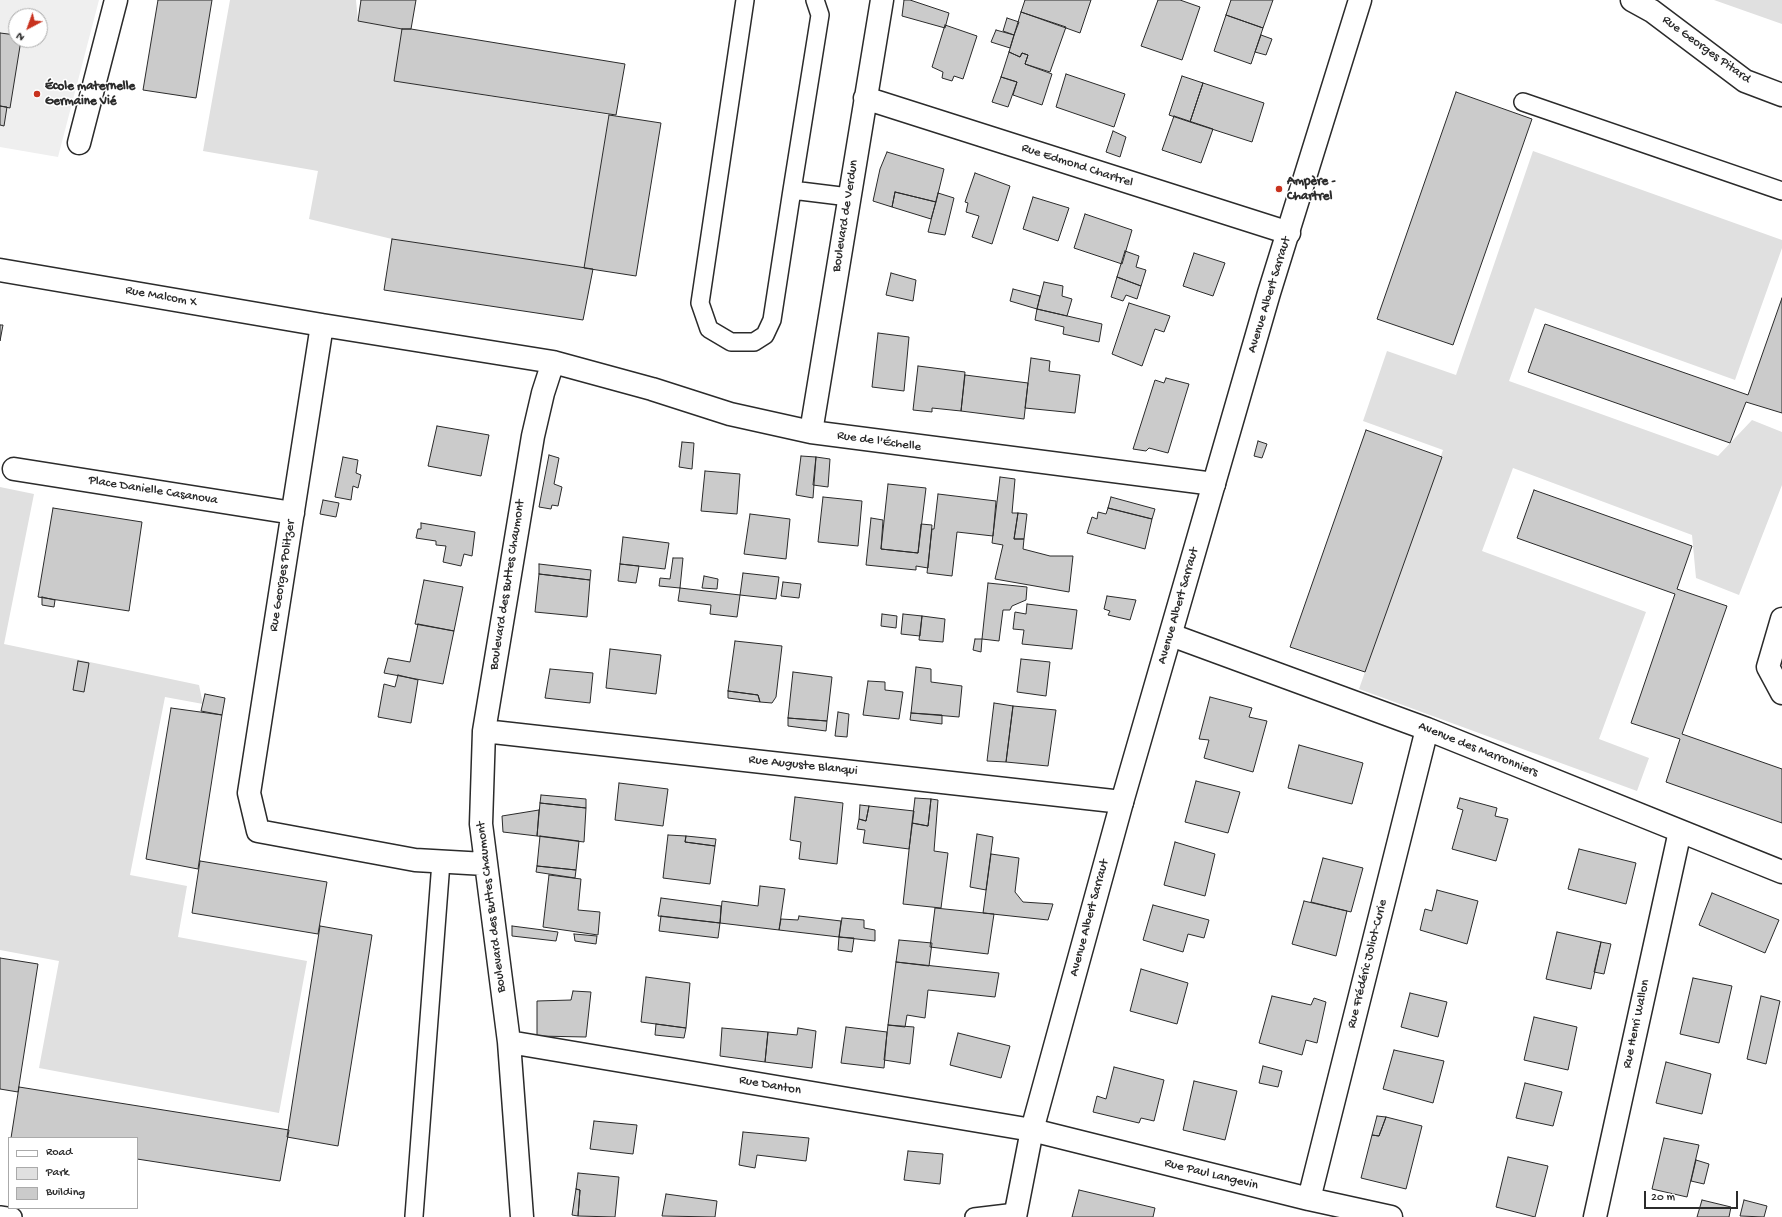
<!DOCTYPE html>
<meta charset="utf-8">
<style>
body{margin:0}
#map{position:relative;width:1782px;height:1217px;overflow:hidden;background:#fff;font-family:"Gochi Hand",sans-serif}
canvas{display:block}
.legend{position:absolute;left:8px;top:1137px;width:130px;height:72px;box-sizing:border-box;background:#fff;border:1px solid #aaa;margin:0;padding:5px 7px;list-style:none;font-size:12px;color:#2b2b2b}
.legend li{display:flex;align-items:center;gap:8px;height:20px}
.legend b{width:20px;border:1px solid #aaa}
.north{position:absolute;left:8px;top:8px;width:40px;height:40px;box-sizing:border-box;background:#fff;border:1px solid #aaa;border-radius:50%;rotate:221deg;font-size:11px;font-weight:700;line-height:16px;text-align:center;color:#2b2b2b}
.north::after{content:'';display:block;margin:auto;width:14px;height:18px;background:#c8321e;clip-path:polygon(50% 0,100% 100%,50% 72%,0 100%)}
.scale{position:absolute;left:1644px;top:1191px;width:94px;height:18px;box-sizing:border-box;border:2px solid #2b2b2b;border-top:0;padding-left:5px;font-size:12px;line-height:14px;white-space:nowrap;color:#2b2b2b;-webkit-text-stroke:3px #fff;paint-order:stroke}
</style>
<div id="map">
<canvas width="1782" height="1217"></canvas>
<ul class="legend">
<li><b style="height:5px;background:#fff"></b>Road</li>
<li><b style="height:11px;background:#e0e0e0"></b>Park</li>
<li><b style="height:11px;background:#cbcbcb"></b>Building</li>
</ul>
<div class="north">N</div>
<div class="scale">20 m</div>
</div>
<script>
const ctx = document.querySelector('canvas').getContext('2d');
ctx.lineJoin = 'round';
function paint(path, color) {
  ctx.fillStyle = color;
  ctx.fill(path, 'evenodd');
}
function shape(rows) {
  const path = new Path2D();
  for (const r of rows) {
    path.moveTo(r[0], r[1]);
    for (let i = 2; i < r.length; i += 2) path.lineTo(r[i], r[i + 1]);
  }
  return path;
}
function strokePath(path, color, width, dash) {
  ctx.strokeStyle = color;
  ctx.lineWidth = width;
  ctx.lineCap = dash ? 'butt' : 'round';
  ctx.setLineDash(dash || []);
  ctx.stroke(path);
}
function label(font, color, halo, rows, align = 'center') {
  ctx.font = font + ' "Gochi Hand",sans-serif';
  ctx.lineWidth = 3;
  ctx.setLineDash([]);
  ctx.textBaseline = 'middle';
  ctx.strokeStyle = halo;
  ctx.fillStyle = color;
  for (const [text, x, y, turn = 0] of rows) {
    ctx.save();
    ctx.translate(x, y);
    ctx.rotate((+turn || 0) * Math.PI / 180);
    ctx.textAlign = isNaN(turn) ? turn : align;
    if (halo) ctx.strokeText(text, 0, 0);
    ctx.fillText(text, 0, 0);
    ctx.restore();
  }
}
paint(shape([
 [0,0,99,0,58,157,0,147],
 [16,16,40,16,40,40,16,40]
]), '#efefef');
paint(shape([
 [230,0,356,0,358,21,402,29,394,81,609,115,584,268,392,239,309,219,318,171,203,151],
 [1714,0,1782,0,1782,24],
 [1533,151,1782,240,1782,248,1735,380,1535,308,1509,381,1718,456,1752,420,1782,432,1782,485,1739,595,1696,578,1692,535,1513,468,1482,551,1646,612,1599,739,1649,758,1637,791,1359,689,1443,450,1363,421,1387,351,1456,375],
 [0,487,34,494,4,644,199,685,203,704,165,697,130,875,187,886,178,937,307,961,279,1113,39,1068,59,961,0,950]
]), '#e0e0e0');
const building = shape([
 [158,0,212,0,196,98,143,90,158,0],
 [361,0,416,0,411,29,402,29,358,21,361,0],
 [904,0,910,0,949,13,945,28,902,16,904,0],
 [1025,0,1091,0,1080,33,1021,12,1025,0],
 [1158,0,1180,0,1200,7,1182,60,1141,46,1158,0],
 [1231,0,1273,0,1263,28,1226,15,1231,0],
 [1021,12,1066,27,1050,72,1025,64,1028,55,1022,53,1020,57,1009,52,1021,12],
 [1226,15,1263,28,1251,64,1214,51,1226,15],
 [1007,18,1019,22,1014,35,1003,31,1007,18],
 [945,25,977,36,963,79,954,76,952,81,942,78,943,72,932,67,945,25],
 [402,29,411,29,625,64,616,115,394,81,402,29],
 [996,30,1014,35,1010,48,991,42,996,30],
 [0,33,16,35,16,40,21,40,10,108,0,106,0,33],
 [1261,35,1272,39,1266,55,1255,52,1261,35],
 [1009,52,1020,57,1022,53,1028,55,1025,64,1052,74,1042,105,1013,95,1017,82,1001,77,1009,52],
 [1066,74,1125,94,1114,127,1056,107,1066,74],
 [1182,76,1203,83,1190,122,1169,115,1182,76],
 [1001,77,1017,82,1008,107,992,102,1001,77],
 [1203,83,1264,103,1252,142,1190,122,1203,83],
 [1456,92,1532,119,1453,345,1377,319,1456,92],
 [0,106,7,107,4,126,0,125,0,106],
 [609,115,661,123,636,276,584,268,609,115],
 [1174,116,1213,129,1201,163,1162,150,1174,116],
 [1113,131,1126,137,1120,157,1106,152,1113,131],
 [887,152,944,169,936,202,895,192,892,207,873,201,880,169,887,152],
 [975,173,1010,186,992,244,972,237,979,216,966,212,968,203,965,202,975,173],
 [895,192,936,202,931,219,892,207,895,192],
 [938,193,954,198,945,235,928,232,938,193],
 [1033,197,1069,208,1058,241,1023,229,1033,197],
 [1085,214,1132,230,1122,264,1074,248,1085,214],
 [392,239,593,269,583,320,384,290,392,239],
 [1125,251,1139,256,1136,267,1146,270,1141,286,1117,277,1125,251],
 [1194,253,1225,263,1213,296,1183,286,1194,253],
 [891,273,916,280,913,301,886,295,891,273],
 [1117,277,1141,286,1137,299,1126,295,1123,301,1111,297,1117,277],
 [1044,282,1063,286,1062,296,1072,299,1067,316,1037,309,1044,282],
 [1013,289,1040,296,1037,309,1010,301,1013,289],
 [1782,298,1782,413,1746,402,1730,443,1528,372,1545,324,1748,395,1782,298],
 [1129,303,1170,316,1164,332,1155,329,1142,366,1112,354,1129,303],
 [1037,309,1102,324,1099,342,1063,334,1064,327,1035,320,1037,309],
 [0,325,3,325,0,341,0,325],
 [878,333,909,337,904,391,872,387,878,333],
 [1031,358,1050,361,1049,371,1080,375,1075,413,1025,408,1031,358],
 [918,366,965,372,961,411,932,408,932,412,913,410,918,366],
 [965,375,1028,383,1024,419,961,411,965,375],
 [1166,378,1189,384,1168,453,1149,448,1146,451,1133,449,1155,380,1164,383,1166,378],
 [437,426,489,435,481,476,428,466,437,426],
 [1366,430,1442,457,1365,672,1290,647,1366,430],
 [1258,441,1267,444,1262,458,1254,456,1258,441],
 [682,442,694,443,692,469,679,467,682,442],
 [549,455,559,458,554,484,562,487,558,506,552,505,551,509,539,507,549,455],
 [801,456,816,457,813,498,796,495,801,456],
 [343,457,358,460,356,473,361,475,358,488,353,486,351,500,335,497,343,457],
 [816,457,830,459,828,487,813,485,816,457],
 [705,471,740,474,737,514,701,511,705,471],
 [1000,477,1015,479,1012,513,1018,513,1014,539,1024,539,1023,549,1050,556,1073,556,1069,592,995,579,1003,545,992,543,1000,477],
 [888,484,926,488,918,553,881,549,888,484],
 [1534,490,1692,546,1677,589,1727,606,1682,734,1782,769,1782,823,1666,782,1680,739,1631,723,1675,594,1517,538,1534,490],
 [938,494,996,501,993,536,957,532,952,576,927,573,932,529,934,529,938,494],
 [823,497,862,501,858,546,818,542,823,497],
 [1111,497,1155,509,1152,519,1108,508,1111,497],
 [323,500,339,503,336,517,320,514,323,500],
 [53,508,142,522,129,611,38,597,53,508],
 [1108,508,1152,519,1145,549,1087,533,1092,517,1097,519,1098,512,1106,514,1108,508],
 [1018,513,1027,514,1024,539,1014,539,1018,513],
 [750,514,790,519,786,559,744,554,750,514],
 [871,518,883,520,881,549,918,553,921,524,932,525,928,568,916,566,916,570,866,565,871,518],
 [421,523,475,532,472,556,464,554,461,566,443,562,446,546,436,545,436,541,416,538,418,529,421,529,421,523],
 [623,537,669,543,665,569,620,564,623,537],
 [673,558,683,558,680,588,659,586,660,578,670,579,673,558],
 [539,564,591,570,590,580,539,574,539,564],
 [620,564,639,566,636,583,618,581,620,564],
 [743,573,779,577,776,599,740,595,743,573],
 [539,574,590,580,587,617,535,612,539,574],
 [704,576,718,579,717,589,702,588,704,576],
 [424,580,463,587,454,631,415,624,424,580],
 [783,582,801,584,799,598,781,596,783,582],
 [988,583,1027,587,1026,600,1012,606,1010,610,1003,610,999,641,982,639,988,583],
 [680,588,740,595,737,617,710,614,711,605,678,601,680,588],
 [1107,596,1136,600,1130,620,1108,615,1110,611,1104,609,1107,596],
 [42,597,55,600,54,607,42,605,42,597],
 [1027,604,1077,610,1072,649,1022,644,1024,630,1013,629,1015,612,1026,614,1027,604],
 [882,614,897,616,896,628,881,626,882,614],
 [903,614,922,616,920,636,901,634,903,614],
 [922,616,945,619,943,642,919,640,922,616],
 [418,624,454,631,443,684,384,673,388,658,410,662,418,624],
 [975,639,982,639,981,652,973,650,975,639],
 [735,641,782,646,776,697,772,703,760,702,758,695,728,691,735,641],
 [610,649,661,655,656,694,606,688,610,649],
 [1021,659,1050,662,1046,696,1017,692,1021,659],
 [78,661,89,663,84,692,73,690,78,661],
 [916,667,931,669,931,682,962,686,959,717,911,713,916,667],
 [550,669,593,673,590,703,545,698,550,669],
 [793,672,832,677,827,721,788,718,793,672],
 [398,675,418,680,411,723,378,717,384,684,395,687,398,675],
 [868,681,885,682,885,690,903,692,899,719,863,715,868,681],
 [728,691,758,695,760,702,728,698,728,691],
 [205,694,225,698,222,715,201,711,205,694],
 [1210,697,1252,708,1249,717,1267,721,1253,772,1204,758,1209,740,1199,739,1210,697],
 [994,703,1013,706,1006,762,987,761,994,703],
 [1013,706,1056,710,1048,766,1006,762,1013,706],
 [171,708,222,715,198,869,146,859,171,708],
 [838,712,849,714,847,737,835,736,838,712],
 [911,713,942,715,942,724,910,720,911,713],
 [788,718,827,721,826,731,788,726,788,718],
 [1299,745,1363,763,1352,804,1288,788,1299,745],
 [1196,781,1240,792,1228,833,1185,822,1196,781],
 [619,783,668,789,663,826,615,820,619,783],
 [541,795,586,799,586,808,540,803,541,795],
 [795,797,843,803,837,864,799,859,801,842,790,840,795,797],
 [915,798,931,799,928,826,912,823,915,798],
 [1460,798,1497,808,1495,816,1508,819,1496,861,1452,849,1463,810,1457,808,1460,798],
 [931,799,938,800,934,851,948,853,941,908,903,904,912,823,928,826,931,799],
 [540,803,586,808,584,842,537,836,540,803],
 [860,805,869,806,866,821,859,819,860,805],
 [869,806,914,811,909,849,863,843,865,830,857,829,859,819,866,821,869,806],
 [539,810,537,836,503,832,502,816,539,810],
 [977,834,993,837,986,890,970,887,977,834],
 [668,835,686,836,685,842,715,846,710,884,663,878,668,835],
 [540,836,579,841,576,870,537,866,540,836],
 [686,836,716,839,715,846,685,842,686,836],
 [1175,842,1215,854,1205,896,1164,885,1175,842],
 [1579,849,1636,863,1626,904,1568,889,1579,849],
 [991,854,1019,858,1015,892,1023,902,1053,904,1048,920,983,913,991,854],
 [1323,858,1363,868,1351,912,1311,902,1323,858],
 [200,861,327,882,318,934,192,913,200,861],
 [537,866,576,870,575,878,536,872,537,866],
 [549,875,581,879,578,910,600,912,598,935,543,927,549,875],
 [760,886,785,889,779,930,720,923,722,901,758,906,760,886],
 [1437,890,1478,901,1467,944,1420,930,1425,909,1432,911,1437,890],
 [1712,893,1779,920,1765,953,1699,925,1712,893],
 [661,898,721,906,720,923,658,916,661,898],
 [1304,901,1347,911,1336,956,1292,944,1304,901],
 [1153,905,1209,920,1204,938,1188,934,1183,952,1143,940,1153,905],
 [935,908,994,914,988,954,930,947,935,908],
 [661,916,720,923,718,938,659,931,661,916],
 [799,916,841,921,839,937,779,930,781,919,798,920,799,916],
 [842,918,864,920,864,928,875,930,875,941,839,937,842,918],
 [320,926,372,935,338,1146,287,1137,320,926],
 [512,926,543,930,558,932,556,941,512,936,512,926],
 [1557,932,1601,942,1591,989,1546,979,1557,932],
 [574,934,597,936,596,944,575,941,574,934],
 [839,937,854,938,852,952,838,950,839,937],
 [899,940,932,943,929,966,896,962,899,940],
 [1601,942,1611,944,1604,974,1594,972,1601,942],
 [0,958,38,964,18,1092,0,1089,0,958],
 [896,962,999,973,995,997,928,990,925,1018,907,1015,905,1027,888,1025,896,962],
 [1141,969,1188,983,1177,1024,1130,1011,1141,969],
 [646,977,690,983,686,1028,641,1022,646,977],
 [1693,978,1732,986,1719,1043,1680,1034,1693,978],
 [573,991,591,992,586,1037,537,1036,537,1001,571,1000,573,991],
 [1410,993,1447,1002,1438,1037,1401,1027,1410,993],
 [1272,996,1311,1005,1314,998,1326,1002,1317,1043,1306,1040,1302,1055,1259,1043,1272,996],
 [1761,996,1780,1001,1766,1064,1747,1059,1761,996],
 [1534,1017,1577,1027,1568,1070,1524,1060,1534,1017],
 [656,1024,686,1028,684,1038,655,1035,656,1024],
 [888,1025,914,1027,910,1064,884,1060,888,1025],
 [846,1027,887,1032,884,1068,841,1063,846,1027],
 [722,1028,768,1032,765,1062,720,1056,722,1028],
 [798,1028,816,1031,812,1068,765,1062,768,1032,797,1035,798,1028],
 [958,1033,1010,1046,1001,1078,950,1065,958,1033],
 [1394,1050,1444,1061,1433,1103,1383,1089,1394,1050],
 [1666,1062,1711,1074,1702,1114,1656,1103,1666,1062],
 [1263,1066,1282,1071,1278,1087,1259,1083,1263,1066],
 [1114,1067,1164,1080,1154,1121,1141,1118,1139,1123,1093,1112,1097,1096,1106,1099,1114,1067],
 [1194,1081,1237,1091,1225,1140,1183,1130,1194,1081],
 [1525,1083,1562,1092,1553,1126,1516,1118,1525,1083],
 [19,1087,289,1130,280,1181,137,1159,137,1138,11,1138,19,1087],
 [1377,1116,1386,1117,1379,1136,1372,1135,1377,1116],
 [1386,1117,1422,1126,1406,1189,1361,1178,1372,1135,1379,1136,1386,1117],
 [594,1121,637,1125,633,1154,590,1149,594,1121],
 [743,1132,809,1138,806,1161,757,1155,755,1168,739,1165,743,1132],
 [1664,1138,1699,1145,1687,1197,1652,1189,1664,1138],
 [908,1151,943,1154,940,1184,904,1180,908,1151],
 [1508,1157,1548,1166,1535,1217,1496,1207,1508,1157],
 [1696,1160,1709,1164,1704,1184,1691,1181,1696,1160],
 [578,1173,619,1177,615,1217,578,1216,580,1190,576,1189,578,1173],
 [576,1189,580,1190,578,1216,572,1215,576,1189],
 [1079,1190,1155,1208,1153,1217,1072,1217,1079,1190],
 [666,1194,717,1201,715,1217,662,1216,666,1194],
 [1702,1200,1731,1207,1729,1217,1697,1217,1702,1200],
 [1744,1200,1767,1206,1764,1217,1740,1216,1744,1200]
]);
paint(building, '#cbcbcb');
strokePath(building, '#2b2b2b', 1);
const service = shape([
 [745,0,700,303,709,329,731,342,754,342,765,335,772,320,792,190],
 [815,0,820,15,792,190,849,197],
 [1523,102,1782,191],
 [0,1215,13,1217],
 [414,1216,441,862],
 [974,1217,1016,1212]
]);
const minor = shape([
 [1632,0,1652,11,1745,81,1782,95],
 [865,98,1289,233],
 [79,143,116,0],
 [0,270,322,325],
 [811,432,882,0],
 [14,469,293,513],
 [1782,619,1768,667,1782,693],
 [1171,635,1427,729,1782,872],
 [484,731,1122,802],
 [485,864,415,860,258,831,249,793,322,325,553,362,652,389,730,414,811,432,1214,484],
 [509,1042,1032,1130,1309,1199,1391,1217],
 [1309,1199,1427,729],
 [522,1217,509,1042,481,824,484,731,533,436,543,393,553,362],
 [1595,1217,1680,831]
]);
const tertiary = shape([
 [1015,1217,1032,1130,1122,802,1269,293,1360,0]
]);
strokePath(service, '#2b2b2b', 20);
strokePath(minor, '#2b2b2b', 25);
strokePath(tertiary, '#2b2b2b', 25);
strokePath(service, '#fff', 17);
strokePath(minor, '#fff', 22);
strokePath(tertiary, '#fff', 22);
for (const [x, y, r, color] of [
 [37,94,4,"#c8321e"],
 [1279,189,4,"#c8321e"]
]) {
  const dot = new Path2D();
  dot.arc(x, y, r, 0, 2 * Math.PI);
  ctx.fillStyle = color;
  ctx.fill(dot);
  strokePath(dot, '#fff', 1.5);
}
label('13px', '#2b2b2b', '#fff', [
 ["Rue Georges Pitard",1706,50,36],
 ["Rue Edmond Chartrel",1077,166,18],
 ["Boulevard de Verdun",846,216,-81],
 ["Avenue Albert Sarraut",1270,295,-73],
 ["Rue Malcom X",161,297,10],
 ["Rue de l'Échelle",879,442,8],
 ["Place Danielle Casanova",153,491,9],
 ["Rue Georges Politzer",283,576,-81],
 ["Boulevard des Buttes Chaumont",508,585,-81],
 ["Avenue Albert Sarraut",1179,606,-74],
 ["Avenue des Marronniers",1478,750,22],
 ["Rue Auguste Blanqui",803,766,6],
 ["Boulevard des Buttes Chaumont",492,907,-97],
 ["Avenue Albert Sarraut",1090,918,-75],
 ["Rue Frédéric Joliot-Curie",1368,964,-76],
 ["Rue Henri Wallon",1637,1024,-78],
 ["Rue Danton",770,1086,10],
 ["Rue Paul Langevin",1211,1175,14]
]);
label('bold 13px', '#2b2b2b', '#fff', [
 ["École maternelle",45,87],
 ["Germaine Vié",45,102],
 ["Ampère -",1287,182],
 ["Chartrel",1287,197]
], 'left');
</script>
